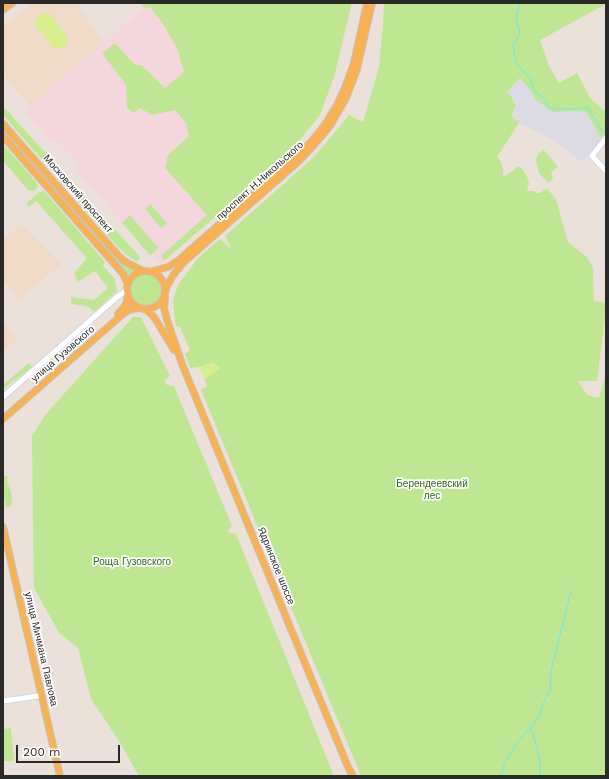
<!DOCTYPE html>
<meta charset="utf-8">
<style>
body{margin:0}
#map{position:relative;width:609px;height:779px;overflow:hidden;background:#ece1da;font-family:"Work Sans",sans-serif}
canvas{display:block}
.frame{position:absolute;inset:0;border:4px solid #292929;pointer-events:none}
.scale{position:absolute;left:16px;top:745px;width:104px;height:18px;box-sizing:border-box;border:2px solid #292929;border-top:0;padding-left:5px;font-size:12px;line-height:14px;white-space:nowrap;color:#292929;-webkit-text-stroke:3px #fff;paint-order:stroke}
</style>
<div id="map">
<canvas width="609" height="779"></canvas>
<div class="frame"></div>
<div class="scale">200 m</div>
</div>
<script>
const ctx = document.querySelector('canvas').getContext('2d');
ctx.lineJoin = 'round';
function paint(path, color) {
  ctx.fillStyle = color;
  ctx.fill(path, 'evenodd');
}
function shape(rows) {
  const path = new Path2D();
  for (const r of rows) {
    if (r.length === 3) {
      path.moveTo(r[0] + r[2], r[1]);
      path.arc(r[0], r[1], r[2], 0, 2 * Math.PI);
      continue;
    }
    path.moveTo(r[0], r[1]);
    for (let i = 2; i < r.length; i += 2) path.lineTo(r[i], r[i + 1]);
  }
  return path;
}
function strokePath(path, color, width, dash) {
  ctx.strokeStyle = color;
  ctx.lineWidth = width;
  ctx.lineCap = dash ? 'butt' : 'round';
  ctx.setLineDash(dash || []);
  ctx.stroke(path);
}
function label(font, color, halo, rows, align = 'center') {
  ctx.font = font + ' "Work Sans",sans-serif';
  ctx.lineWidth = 3.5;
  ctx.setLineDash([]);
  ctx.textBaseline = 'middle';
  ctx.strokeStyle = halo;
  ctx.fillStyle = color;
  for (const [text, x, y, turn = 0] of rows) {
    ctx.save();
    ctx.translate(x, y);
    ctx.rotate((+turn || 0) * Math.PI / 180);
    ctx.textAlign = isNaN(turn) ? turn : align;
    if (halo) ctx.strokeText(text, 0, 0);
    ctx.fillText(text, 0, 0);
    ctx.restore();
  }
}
paint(shape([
 [520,78,533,93,552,112,584,111,588,114,602,140,584,160,580,161,552,139,519,123,519,122,512,118,516,106,507,93,512,86]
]), '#dcdbe4');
paint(shape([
 [33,3,76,3,104,43,30,106,3,75,3,26],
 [21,224,61,264,19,300,3,280,3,239],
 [3,321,18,339,3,352]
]), '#efdbc8');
paint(shape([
 [149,7,163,24,178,50,184,72,165,88,238,197,164,261,158,264,76,170,80,166,57,140,52,144,24,111,144,8]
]), '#f4d6dd');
paint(shape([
 [141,3,352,3,334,77,320,115,292,150,164,261,161,256,207,215,165,168,168,155,189,136,186,123,175,110,152,115,140,108,134,113,127,108,126,85,102,53,115,43,135,65,141,65,165,88,184,72,178,50,163,24,150,7,144,8],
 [384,3,606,3,606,4,540,40,550,68,559,83,577,73,591,99,604,110,606,111,606,138,602,140,588,115,584,111,552,112,534,98,533,93,520,78,512,86,507,93,512,97,512,100,516,106,513,112,512,118,520,122,519,123,497,157,501,162,503,169,503,175,505,176,518,167,521,167,527,176,529,184,527,189,528,191,534,191,537,193,540,193,547,188,556,199,568,242,587,257,593,268,594,301,606,303,606,309,597,381,578,381,587,395,599,398,606,373,606,776,361,776,201,390,207,386,204,378,209,377,213,363,198,367,190,368,185,354,190,350,180,327,176,326,174,312,173,300,178,285,198,258,220,239,232,250,225,236,314,157,349,115,363,122,379,67,383,24],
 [3,106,140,257,138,262,128,256,116,245,3,115],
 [3,129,112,254,120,262,133,270,133,271,129,275,127,275,3,132],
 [3,144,37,183,38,186,35,190,32,191,29,191,3,161],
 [544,150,558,167,551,172,553,178,549,183,539,173,536,160,538,154],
 [43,191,45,192,105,262,103,266,114,278,117,291,94,312,89,307,71,304,71,297,94,300,108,288,95,271,78,282,74,273,87,258,36,201,35,202,30,206,27,206,27,203,38,193],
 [150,204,167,223,161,228,145,209],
 [130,215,158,248,151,255,149,254,122,223],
 [146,290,16],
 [133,317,141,317,170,376,164,381,167,385,174,386,232,526,227,532,236,534,334,776,139,776,119,741,91,699,78,648,59,633,34,588,33,525,32,436,45,415],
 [29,363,32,367,3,389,3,385],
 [3,476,9,476,7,478,8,485,11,491,12,504,9,508,6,507,3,491],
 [11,728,14,761,3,761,3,729]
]), '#bfe693');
paint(shape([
 [43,13,48,13,50,14,67,36,68,41,67,45,62,48,58,49,53,48,35,25,34,22,37,18],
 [214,363,220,368,209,377,204,378,198,367]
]), '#d7ee8e');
strokePath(shape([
 [520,3,516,18,520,34,513,45,516,63,531,79,534,91,543,97,549,108,558,109,588,108,602,131,606,133],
 [531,728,540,760,540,776],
 [501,776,505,762,518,742,531,727,539,717,545,699,550,691,551,671,571,591]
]), '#67eaf4', 1);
const minor = shape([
 [606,138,592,156,606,171],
 [3,397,117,297,127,290],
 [3,701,38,696]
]);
const major = shape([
 [3,10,12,3],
 [3,124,116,253,124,261,143,271],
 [3,136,118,268,123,274,128,284],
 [146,290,19],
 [153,271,168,267,179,260,189,251,288,164,310,143,324,126,336,107,345,88,354,63,367,3],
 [165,293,167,286,174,274,184,262,299,161,313,146,330,126,346,98,357,69,372,3],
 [165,297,164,308,167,320,182,364,309,673,348,767,353,776],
 [145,309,149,312,154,317,174,350],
 [118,314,124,307,126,304,128,295],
 [3,419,124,313,129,310,138,308],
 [3,527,60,776]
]);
strokePath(minor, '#cfd7e3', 7);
strokePath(major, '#c3c3c3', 8);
strokePath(minor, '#fff', 5);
strokePath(major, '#f8b254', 6);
label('10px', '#292929', '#fff', [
 ["проспект Н.Никольского",260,181,-42],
 ["Московский проспект",78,194,49],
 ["улица Гузовского",63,354,-41],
 ["Ядринское шоссе",276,566,68],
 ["улица Мичмана Павлова",41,649,77]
]);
label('10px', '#376916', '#fff', [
 ["Берендеевский",432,484],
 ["лес",432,496],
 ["Роща Гузовского",132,562]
]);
</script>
